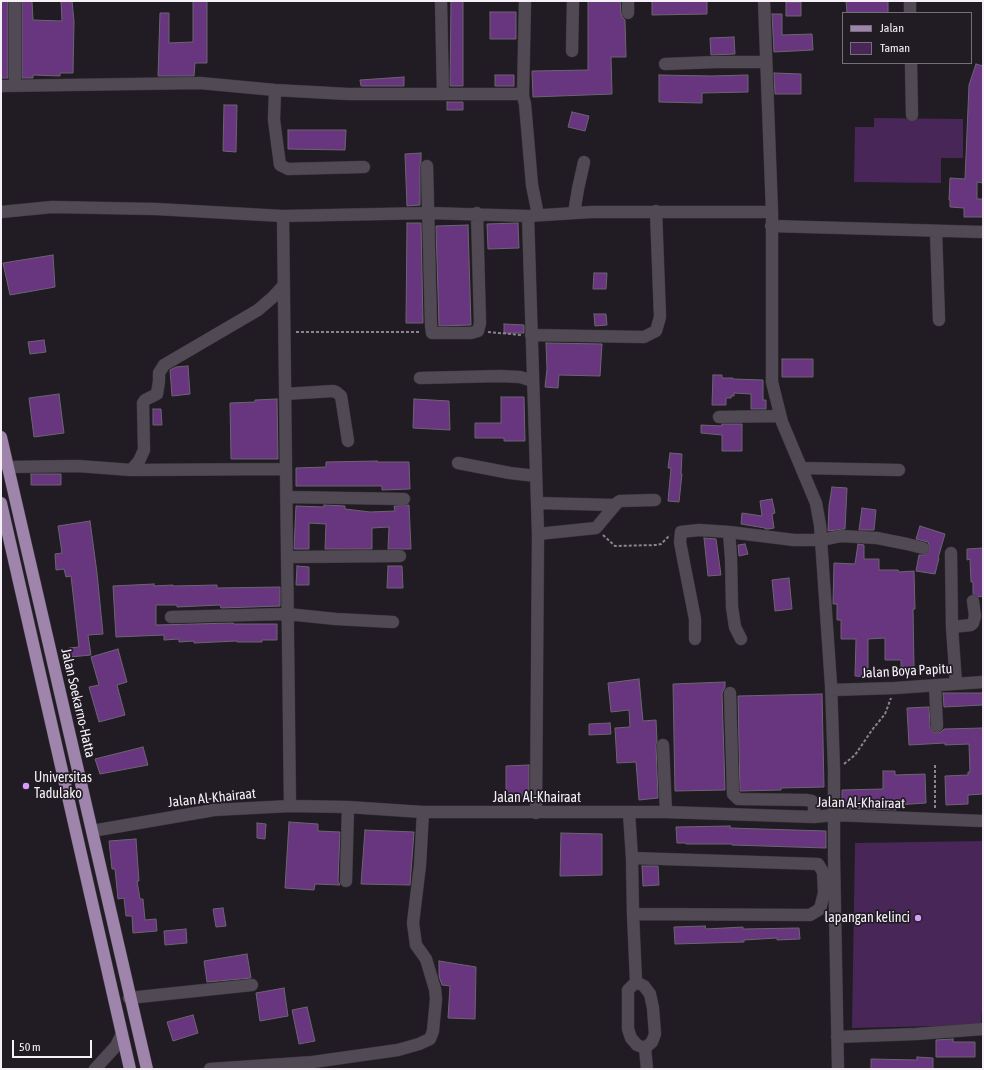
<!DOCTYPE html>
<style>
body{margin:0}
#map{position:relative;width:984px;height:1070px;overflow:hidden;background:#211b24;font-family:"Asap Condensed",sans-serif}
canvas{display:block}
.frame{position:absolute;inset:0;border:2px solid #f4f0f6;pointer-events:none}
.legend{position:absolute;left:842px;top:12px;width:130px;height:52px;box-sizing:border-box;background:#211b24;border:1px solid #757078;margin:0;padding:5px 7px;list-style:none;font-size:12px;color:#f4f0f6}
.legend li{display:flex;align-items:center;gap:8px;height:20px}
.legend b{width:20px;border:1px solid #757078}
.scale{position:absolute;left:12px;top:1040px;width:80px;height:18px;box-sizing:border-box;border:2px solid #f4f0f6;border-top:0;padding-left:5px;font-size:12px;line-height:14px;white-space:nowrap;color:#f4f0f6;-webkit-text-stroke:3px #211b24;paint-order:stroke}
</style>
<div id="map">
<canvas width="984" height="1070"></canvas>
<div class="frame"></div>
<ul class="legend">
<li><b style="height:5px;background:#9f84ac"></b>Jalan</li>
<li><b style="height:11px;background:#482758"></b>Taman</li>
</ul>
<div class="scale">50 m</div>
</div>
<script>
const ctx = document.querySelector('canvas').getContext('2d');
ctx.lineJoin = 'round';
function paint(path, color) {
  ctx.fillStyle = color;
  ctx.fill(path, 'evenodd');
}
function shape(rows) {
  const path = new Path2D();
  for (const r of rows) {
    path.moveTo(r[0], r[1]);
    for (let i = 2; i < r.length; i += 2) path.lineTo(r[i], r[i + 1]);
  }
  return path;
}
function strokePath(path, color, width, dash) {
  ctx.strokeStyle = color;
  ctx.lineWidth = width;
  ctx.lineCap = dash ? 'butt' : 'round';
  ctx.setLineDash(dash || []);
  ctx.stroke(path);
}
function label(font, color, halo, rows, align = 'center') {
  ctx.font = font + ' "Asap Condensed",sans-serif';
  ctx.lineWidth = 3.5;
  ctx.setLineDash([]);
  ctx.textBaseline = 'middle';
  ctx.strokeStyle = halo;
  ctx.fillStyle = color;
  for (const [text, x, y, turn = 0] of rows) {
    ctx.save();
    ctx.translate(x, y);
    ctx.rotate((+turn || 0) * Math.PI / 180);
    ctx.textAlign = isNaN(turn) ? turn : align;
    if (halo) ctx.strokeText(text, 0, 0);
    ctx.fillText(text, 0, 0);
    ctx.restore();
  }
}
paint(shape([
 [874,118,963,119,963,158,941,158,941,183,854,182,855,127,874,127],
 [983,841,983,993,981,1025,852,1028,855,843]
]), '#482758');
const building = shape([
 [1,1,8,1,8,78,1,78,1,1],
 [22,1,32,1,33,20,62,21,61,1,72,1,74,21,73,73,60,73,60,76,33,75,33,78,22,78,22,1],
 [193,1,207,1,207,63,195,63,194,76,158,76,160,13,169,13,169,43,193,42,193,1],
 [451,1,463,1,463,86,450,86,451,1],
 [588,1,620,1,621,13,622,17,625,20,626,57,611,57,612,94,533,97,532,71,588,70,588,1],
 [652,1,707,1,707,14,652,15,652,1],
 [846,1,888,1,888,13,847,13,846,1],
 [786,2,801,2,801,16,786,16,786,2],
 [490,12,516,12,516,39,490,39,490,12],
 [772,14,782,14,782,35,812,34,813,50,774,52,772,14],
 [734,37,735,54,711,55,710,38,734,37],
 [976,64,983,66,983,183,977,182,977,199,983,199,983,217,964,217,964,208,950,207,950,200,949,200,950,178,965,179,969,85,976,64],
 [774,73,801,74,801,94,775,94,774,73],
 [495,75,514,75,514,86,495,86,495,75],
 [659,75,711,76,748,75,748,92,702,93,702,103,659,102,659,75],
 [404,77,404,86,361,86,360,80,404,77],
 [447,102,463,102,463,110,447,110,447,102],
 [224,105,237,105,236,152,223,151,224,105],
 [572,112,589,116,585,131,568,127,572,112],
 [288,130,346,130,345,150,288,149,288,130],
 [421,153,421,162,420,166,420,205,407,206,405,154,421,153],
 [407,223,421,223,423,323,406,323,407,223],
 [518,223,519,248,488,249,487,224,518,223],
 [468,225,471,325,439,326,436,226,468,225],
 [53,255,55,287,10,295,3,263,53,255],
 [594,273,607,273,606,289,593,289,594,273],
 [594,314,606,314,607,325,595,326,594,314],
 [504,324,524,325,524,333,504,333,504,324],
 [44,340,46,352,30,354,28,342,44,340],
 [546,343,602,344,600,376,559,375,558,388,545,387,547,369,546,343],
 [782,359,813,359,813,377,782,377,782,359],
 [188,366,190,394,172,396,170,370,176,367,188,366],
 [713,375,722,375,722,378,733,378,733,379,763,380,763,400,766,400,766,409,751,409,751,394,734,393,734,396,731,396,731,398,726,398,726,405,712,405,713,375],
 [59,394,64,433,34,437,29,398,59,394],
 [501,397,524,397,525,441,504,441,504,438,475,438,475,423,501,423,501,397],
 [277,399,278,459,231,459,230,403,255,402,255,400,277,399],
 [414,399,449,401,450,430,413,428,414,399],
 [153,409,161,409,162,425,153,425,153,409],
 [722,424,742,424,742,451,722,451,722,435,701,433,701,425,722,426,722,424],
 [670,453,682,454,681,474,682,474,679,502,668,501,671,468,668,468,670,453],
 [377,461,377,462,409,462,410,489,382,490,382,486,296,486,296,468,326,467,326,462,377,461],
 [31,474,61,474,61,485,31,485,31,474],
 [832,487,847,488,845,529,828,531,829,506,832,487],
 [772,499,775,513,772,514,774,528,769,529,765,529,765,528,741,524,742,513,762,516,760,501,772,499],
 [324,505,345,506,345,509,370,512,395,511,394,506,409,505,411,549,388,549,389,527,372,528,372,549,325,549,326,524,309,523,309,549,294,549,296,506,324,507,324,505],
 [862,508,876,510,874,530,859,530,862,508],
 [90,521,97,573,103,634,88,635,91,655,70,657,69,648,79,647,71,576,66,577,64,569,56,570,55,554,62,553,58,526,90,521],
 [920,526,945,534,938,558,939,558,935,574,916,571,919,555,925,555,930,549,928,542,916,539,920,526],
 [704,538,716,539,721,575,708,576,704,538],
 [745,544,748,554,739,556,738,545,745,544],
 [858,544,864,545,864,559,879,559,879,570,898,570,899,572,914,571,915,609,913,609,914,667,901,667,901,660,885,660,885,638,868,639,868,677,855,676,856,639,841,639,841,620,837,620,837,604,833,604,834,563,855,564,858,544],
 [983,548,983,596,979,597,973,594,973,582,971,582,970,559,967,560,967,549,983,548],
 [297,566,309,567,309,585,296,585,297,566],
 [388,566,402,566,403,588,387,588,388,566],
 [789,578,792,609,775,611,772,580,789,578],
 [154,584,154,586,173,585,173,586,217,585,217,588,280,587,280,606,221,608,220,605,177,607,177,605,156,605,156,625,233,623,234,624,277,624,277,640,262,640,262,642,237,642,237,641,194,643,194,641,179,642,179,639,164,640,164,635,116,637,113,586,154,584],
 [118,649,127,682,117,685,125,715,99,722,89,687,99,685,91,657,118,649],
 [639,679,643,721,656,720,657,741,656,745,658,798,639,800,636,762,617,763,615,728,630,727,629,710,611,712,608,683,639,679],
 [725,682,725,687,722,693,725,790,675,791,673,684,725,682],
 [943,693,983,693,983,705,944,707,943,693],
 [822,694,824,787,781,788,781,790,740,791,738,696,822,694],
 [929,707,930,727,934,733,941,732,944,729,983,728,983,794,968,795,968,804,946,805,945,776,968,775,968,772,970,772,969,744,945,745,945,743,909,745,907,708,929,707],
 [610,723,611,734,589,735,589,724,610,723],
 [143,747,148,765,100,774,95,759,143,747],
 [529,765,529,797,506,798,506,766,529,765],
 [883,771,895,771,895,775,925,774,926,803,896,805,896,810,842,808,842,790,883,789,883,771],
 [289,822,318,824,318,831,340,832,338,881,340,885,315,884,314,890,285,888,289,822],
 [257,823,266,824,265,839,257,838,257,823],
 [730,826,730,828,826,831,826,848,732,845,732,844,686,844,686,843,677,843,676,827,730,826],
 [365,830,414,832,410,885,361,884,365,830],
 [561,833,602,834,602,875,560,876,561,833],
 [136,839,139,881,137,881,140,899,143,899,145,920,156,919,157,931,133,933,132,916,126,916,124,898,118,899,115,869,112,869,109,841,136,839],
 [642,866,658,866,659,885,643,886,642,866],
 [223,908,226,926,216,927,213,909,223,908],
 [705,926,706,929,743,927,743,929,799,928,800,939,777,940,777,938,744,940,744,942,675,944,674,927,705,926],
 [186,929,187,943,165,945,164,931,186,929],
 [247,954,251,978,207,982,204,961,247,954],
 [439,961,476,967,475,1019,448,1018,450,986,442,985,439,976,439,961],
 [284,988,288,1016,260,1021,256,993,284,988],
 [307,1007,315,1041,299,1044,292,1010,307,1007],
 [193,1015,198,1033,173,1041,167,1022,193,1015],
 [953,1039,953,1042,975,1042,975,1057,936,1057,936,1040,953,1039],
 [917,1057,933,1058,933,1069,871,1069,871,1059,917,1060,917,1057]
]);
paint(building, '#68367f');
strokePath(building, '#6c656f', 1);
const minor = shape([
 [441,1,443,94],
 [628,1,628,13],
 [764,1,772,212,772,382,782,422,816,503,820,525,831,685,834,770,834,856,838,1069],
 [910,1,910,13],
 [572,51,573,1],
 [911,63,912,115],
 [665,64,716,62,766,62],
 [1,86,200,83,275,90,348,94,520,94,523,96,525,104,532,185,538,215],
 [15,86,15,1],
 [275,90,274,120,280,165,288,169,364,167],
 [523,96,525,1],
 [427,166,431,325,432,333,471,333,478,331,480,323,477,213],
 [1,212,52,207,156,209,283,216,429,213,528,216,591,212,772,212],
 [574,213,578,189,584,162],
 [283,216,290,806],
 [528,216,538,534,536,813],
 [771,226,983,232],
 [936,231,939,320],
 [531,335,644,337,656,331,660,317,656,211],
 [420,378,500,376,520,377,533,381],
 [285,394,333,391,336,392,341,396,348,441],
 [719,417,780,416],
 [458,463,510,473,536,476],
 [7,467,78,466,131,470,285,469],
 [802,468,899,470],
 [131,470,139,461,144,450,143,403,145,400,157,394,159,381,159,373,164,365,258,310,273,297,284,285],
 [287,497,404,499],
 [537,503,614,505],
 [729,532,731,558,732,607,735,627,741,639],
 [538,534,596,528,617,503,620,501,655,500],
 [951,553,952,627,956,684],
 [288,557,400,556],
 [171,617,287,614,336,619,393,622],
 [952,627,971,625,973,623,975,616,973,601],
 [695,639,695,619,684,563,680,542,681,532,699,530,729,532,794,540,821,540,841,536,877,538,907,544,923,548],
 [935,685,937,726],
 [832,690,895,688,983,682],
 [730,693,733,794,738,799,806,800,812,801,814,805,814,817],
 [663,745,666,812],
 [629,813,632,858,633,914,636,982,644,986,650,994,653,1008,655,1034,652,1042,645,1048,647,1069],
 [92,831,214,810,290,806,348,807,423,812,666,812,814,817,834,815,983,821],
 [632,858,818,864,823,872,824,893,820,909,810,915,633,914],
 [346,881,348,807],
 [636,982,628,990,628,1029,631,1038,637,1045,645,1048],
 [129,998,252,985],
 [837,1037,916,1034,983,1029],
 [95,1069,116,1046,122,1034],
 [210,1069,313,1062,398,1050,419,1044,430,1039,433,1031,436,999,435,989,426,959,416,945,413,923,420,865,423,812]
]);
const major = shape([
 [1,437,147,1069],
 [1,503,130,1069]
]);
strokePath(minor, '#39353c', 13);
strokePath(major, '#39353c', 13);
strokePath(shape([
 [296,332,421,332],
 [488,332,522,335],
 [603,535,615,546,657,545,661,544,670,535],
 [844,764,855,755,872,730,885,714,891,698],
 [935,808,935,763]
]), '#8a858c', 2, [3, 2]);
strokePath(minor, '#514a54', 12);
strokePath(major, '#9f84ac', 12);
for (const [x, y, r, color] of [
 [26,786,4,"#d99af8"],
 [918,918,4,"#d99af8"]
]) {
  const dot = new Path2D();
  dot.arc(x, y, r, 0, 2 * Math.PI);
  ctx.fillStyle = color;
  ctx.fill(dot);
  strokePath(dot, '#211b24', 1.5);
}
label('14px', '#f4f0f6', '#211b24', [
 ["Jalan Boya Papitu",907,671,-3],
 ["Jalan Soekarno-Hatta",78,703,77],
 ["Jalan Al-Khairaat",212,798,-6],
 ["Jalan Al-Khairaat",537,798],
 ["Jalan Al-Khairaat",861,803,1]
]);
label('14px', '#f4f0f6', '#211b24', [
 ["Universitas",34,778],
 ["Tadulako",34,794],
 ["lapangan kelinci",910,918,"right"]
], 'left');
</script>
